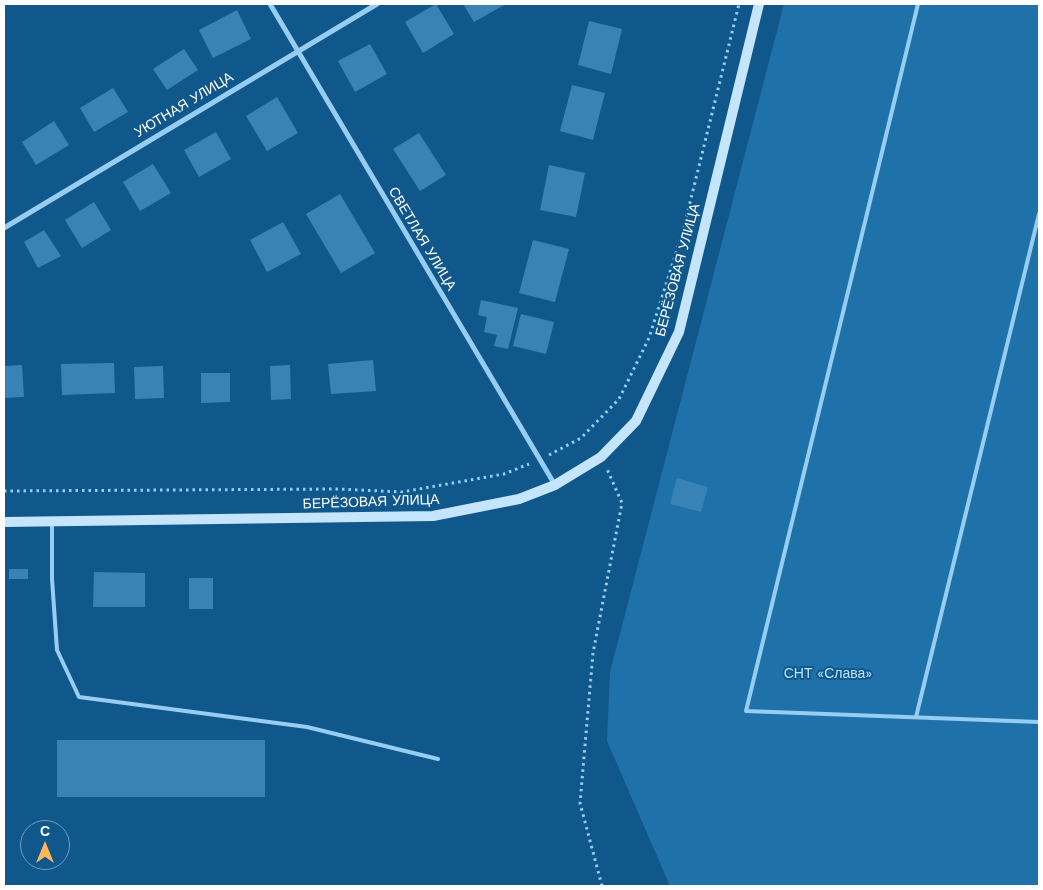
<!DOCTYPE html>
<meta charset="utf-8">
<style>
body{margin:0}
#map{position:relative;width:1043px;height:890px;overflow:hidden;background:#10588c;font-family:"Work Sans",sans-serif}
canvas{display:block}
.frame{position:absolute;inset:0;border:5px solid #fff;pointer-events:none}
.north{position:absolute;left:20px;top:820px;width:50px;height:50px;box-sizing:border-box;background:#10588c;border:1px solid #709bba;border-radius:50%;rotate:0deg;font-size:14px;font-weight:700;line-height:20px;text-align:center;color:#fff}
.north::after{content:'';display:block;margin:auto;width:18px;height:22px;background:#ffb758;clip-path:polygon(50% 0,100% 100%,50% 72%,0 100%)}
</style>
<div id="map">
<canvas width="1043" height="890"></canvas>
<div class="frame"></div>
<div class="north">С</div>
</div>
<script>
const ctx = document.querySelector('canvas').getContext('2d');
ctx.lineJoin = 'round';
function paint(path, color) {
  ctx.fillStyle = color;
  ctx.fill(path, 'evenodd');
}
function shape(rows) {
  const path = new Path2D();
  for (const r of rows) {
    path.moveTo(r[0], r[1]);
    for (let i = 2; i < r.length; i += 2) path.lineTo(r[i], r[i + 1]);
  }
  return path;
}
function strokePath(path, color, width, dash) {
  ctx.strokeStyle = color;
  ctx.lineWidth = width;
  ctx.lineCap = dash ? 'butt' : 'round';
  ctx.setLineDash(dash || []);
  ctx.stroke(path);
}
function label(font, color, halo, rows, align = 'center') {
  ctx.font = font + ' "Work Sans",sans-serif';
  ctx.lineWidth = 4;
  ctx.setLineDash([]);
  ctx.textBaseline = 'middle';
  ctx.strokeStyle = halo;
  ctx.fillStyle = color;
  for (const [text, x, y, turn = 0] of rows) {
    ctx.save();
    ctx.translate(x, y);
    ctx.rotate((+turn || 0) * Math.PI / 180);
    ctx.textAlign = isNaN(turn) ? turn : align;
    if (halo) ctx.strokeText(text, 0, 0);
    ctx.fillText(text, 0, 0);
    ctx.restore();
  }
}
paint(shape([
 [784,4,1039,4,1039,886,670,886,607,741,610,672]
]), '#1e71a9');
paint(shape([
 [436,4,454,34,423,53,405,22],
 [463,4,506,4,474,22],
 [237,10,251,39,213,58,199,30],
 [589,21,622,29,611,74,578,65],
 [370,44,387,74,355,92,338,61],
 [184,49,198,70,167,90,153,69],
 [572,85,605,93,593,140,560,131],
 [113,88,128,112,94,132,80,108],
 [277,97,298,133,267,151,246,116],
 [54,121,69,145,36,165,22,142],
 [216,132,231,159,199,177,184,150],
 [419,133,446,175,420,191,393,149],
 [153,164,171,193,140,211,123,182],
 [549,165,585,173,576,217,540,210],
 [340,194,375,253,341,273,306,214],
 [94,202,111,230,82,248,65,220],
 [283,222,301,254,267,272,250,240],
 [44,230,61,256,38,268,24,242],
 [533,240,569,249,555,302,519,293],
 [481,300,518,308,508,349,494,346,497,335,484,332,487,317,478,315],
 [521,314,554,322,546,354,513,346],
 [373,360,376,391,331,394,328,364],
 [114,363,115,393,62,395,61,364],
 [22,365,24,397,4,398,4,366],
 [290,365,291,399,271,400,270,366],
 [163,366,164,398,135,399,134,367],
 [201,373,230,373,230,402,201,403],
 [677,478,708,487,701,512,670,504],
 [9,569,28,569,28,579,9,579],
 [94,572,145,573,145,607,93,607],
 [189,578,213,578,213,609,189,609],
 [57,740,265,740,265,797,57,797]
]), '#3882b6');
strokePath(shape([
 [549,455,581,438,619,399,649,338,683,231,739,4],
 [4,491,338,489,402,492,504,474,529,464],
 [602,886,580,803,593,653,622,503,607,469]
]), '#97cdf2', 3, [2.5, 4]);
strokePath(shape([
 [918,4,746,711,1039,722],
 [52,522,52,579,57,650,79,697,307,727,438,759],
 [916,717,1039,214]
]), '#97cdf2', 4);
strokePath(shape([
 [270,4,555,485],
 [4,228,377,4]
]), '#97cdf2', 5);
strokePath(shape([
 [4,522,433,516,519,499,555,485,601,457,636,421,679,332,759,4]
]), '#c5e5fc', 10);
label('14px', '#fff', '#10588c', [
 ["УЮТНАЯ УЛИЦА",184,105,-31],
 ["СВЕТЛАЯ УЛИЦА",422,239,59],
 ["БЕРЁЗОВАЯ УЛИЦА",678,270,-75],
 ["БЕРЁЗОВАЯ УЛИЦА",371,502,-2]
]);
label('14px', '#bee3fd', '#10588c', [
 ["СНТ «Слава»",828,674]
]);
</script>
